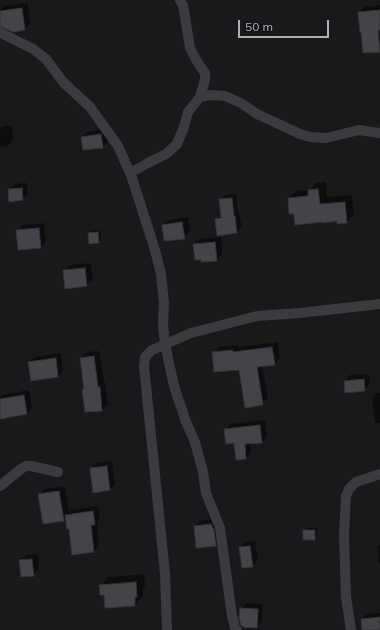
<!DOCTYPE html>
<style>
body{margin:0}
#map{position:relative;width:380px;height:630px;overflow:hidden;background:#19191c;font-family:Mulish,sans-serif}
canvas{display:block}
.scale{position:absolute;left:238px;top:20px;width:91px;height:18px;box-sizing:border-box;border:2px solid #abb0bc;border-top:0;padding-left:5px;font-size:12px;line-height:14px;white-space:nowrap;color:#abb0bc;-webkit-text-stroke:3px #141417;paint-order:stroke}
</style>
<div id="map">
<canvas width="380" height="630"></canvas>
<div class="scale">50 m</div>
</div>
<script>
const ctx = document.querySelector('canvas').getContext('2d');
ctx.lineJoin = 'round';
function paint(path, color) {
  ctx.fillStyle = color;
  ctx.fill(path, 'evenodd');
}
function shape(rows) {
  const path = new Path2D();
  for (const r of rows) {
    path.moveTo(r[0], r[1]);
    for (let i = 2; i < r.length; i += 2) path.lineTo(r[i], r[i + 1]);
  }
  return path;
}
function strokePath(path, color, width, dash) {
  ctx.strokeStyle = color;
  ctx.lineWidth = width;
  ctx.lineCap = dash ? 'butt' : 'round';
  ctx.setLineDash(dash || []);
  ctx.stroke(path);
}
paint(shape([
 [28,3,30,24,25,29,0,25,0,10,4,6],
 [380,5,380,50,379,51,359,12,365,7],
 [3,126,12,126,13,140,8,146,0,147,0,129],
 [107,129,108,141,103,147,82,137,87,132],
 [326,182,327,197,352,195,354,214,347,222,338,222,338,220,295,213,289,198,296,191,309,190,316,183],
 [27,183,28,194,22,199,9,190,15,184],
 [236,194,238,212,239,212,242,227,237,232,218,235,216,220,221,215,220,200,225,195],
 [188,217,190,232,184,238,163,225,169,220],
 [44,223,46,241,41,247,17,231,23,225],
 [100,230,101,240,99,242,89,234,92,231],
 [221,237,222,254,216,260,194,244,200,239],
 [91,263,93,280,87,285,66,288,64,271,70,265],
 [278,342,280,358,274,364,262,366,268,398,262,404,240,369,214,353,219,347,238,345,238,347],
 [99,351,104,382,105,382,108,404,102,410,85,411,83,389,85,387,81,358,87,352],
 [61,353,63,371,58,376,29,362,35,357],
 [369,374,370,384,364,390,346,391,345,381,350,375],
 [29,390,32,408,27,413,0,418,0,397,2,395],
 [377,393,380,393,380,423,375,423,372,399],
 [265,420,267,437,262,442,250,443,251,453,246,458,237,459,235,441,225,430,230,424],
 [112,461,115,484,110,490,91,468,96,463],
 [65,486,69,513,72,510,98,506,100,518,97,522,99,546,94,551,70,528,66,517,63,520,39,494,45,489],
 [217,519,221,540,215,545,195,526,200,521],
 [307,528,317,528,317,536,315,539,304,531],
 [255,541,258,560,252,566,240,548,245,542],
 [380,545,380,563,379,563,378,547],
 [38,554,39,569,33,575,20,561,26,555],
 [144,574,145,587,143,590,143,596,135,605,101,586,109,577],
 [246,603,263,604,262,621,257,627,241,609],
 [380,613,380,630,363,630,362,619,367,614]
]), '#0007');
const building = shape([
 [22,8,25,30,13,32,0,26,0,11,22,8],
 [380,10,380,30,378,30,380,52,363,53,361,32,360,32,358,12,380,10],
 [101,134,103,148,83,150,81,137,101,134],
 [22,188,23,200,9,202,8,189,22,188],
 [318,189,320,204,345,202,347,223,337,224,337,221,323,223,323,222,295,225,294,214,289,214,288,198,308,196,308,190,318,189],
 [232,198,234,216,235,216,237,233,217,236,215,219,221,218,219,199,232,198],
 [182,222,185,239,164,241,162,225,182,222],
 [39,228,41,248,18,250,16,230,39,228],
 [98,232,99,243,89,244,88,233,98,232],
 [215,242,217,261,201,262,201,260,195,260,193,244,215,242],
 [85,268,87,286,65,289,63,270,85,268],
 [272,347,275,365,257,367,263,405,245,408,239,370,214,372,212,352,233,350,233,352,272,347],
 [94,356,98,387,100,387,102,411,85,412,82,389,84,389,80,358,94,356],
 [56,358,58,377,31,381,28,362,56,358],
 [364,379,365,391,345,393,344,381,364,379],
 [24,395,27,414,0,419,0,399,24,395],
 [260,425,262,443,245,444,246,459,236,460,234,443,226,444,224,429,260,425],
 [107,466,110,490,93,493,90,468,107,466],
 [59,491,64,521,43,524,38,494,59,491],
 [93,511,95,525,91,525,94,552,72,555,69,529,67,529,65,515,93,511],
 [211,524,214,530,216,546,196,548,194,526,211,524],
 [303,530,315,530,315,540,303,540,303,530],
 [250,546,253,567,242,568,239,547,250,546],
 [32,559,34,576,21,577,19,560,32,559],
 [136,582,137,597,135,597,135,606,105,608,104,595,100,595,99,585,136,582],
 [240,608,258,609,257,628,243,627,241,625,239,618,240,608],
 [380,617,380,630,362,630,361,619,380,617]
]);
paint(building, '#434449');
strokePath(building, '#333338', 1);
strokePath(shape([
 [180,0,183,5,190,48,198,63,205,73,205,80,200,97],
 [0,32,5,35,33,49,46,59,63,82,90,107,118,146,131,175,155,250,161,274,164,303,163,324,165,344,174,386,186,422,195,442,203,472,206,493,220,528,232,616,235,628,237,630],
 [130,173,148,163,166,154,177,144,184,127,188,112,200,97,211,95,225,96,241,103,257,114,300,134,310,137,326,138,359,130,380,133],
 [0,486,21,469,26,466,31,466,58,472],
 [167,630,165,574,144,366,145,357,152,350,191,333,257,316,300,313,380,304],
 [351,630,346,597,344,536,346,496,349,489,356,482,380,474]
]), '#3a3b41', 10);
</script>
